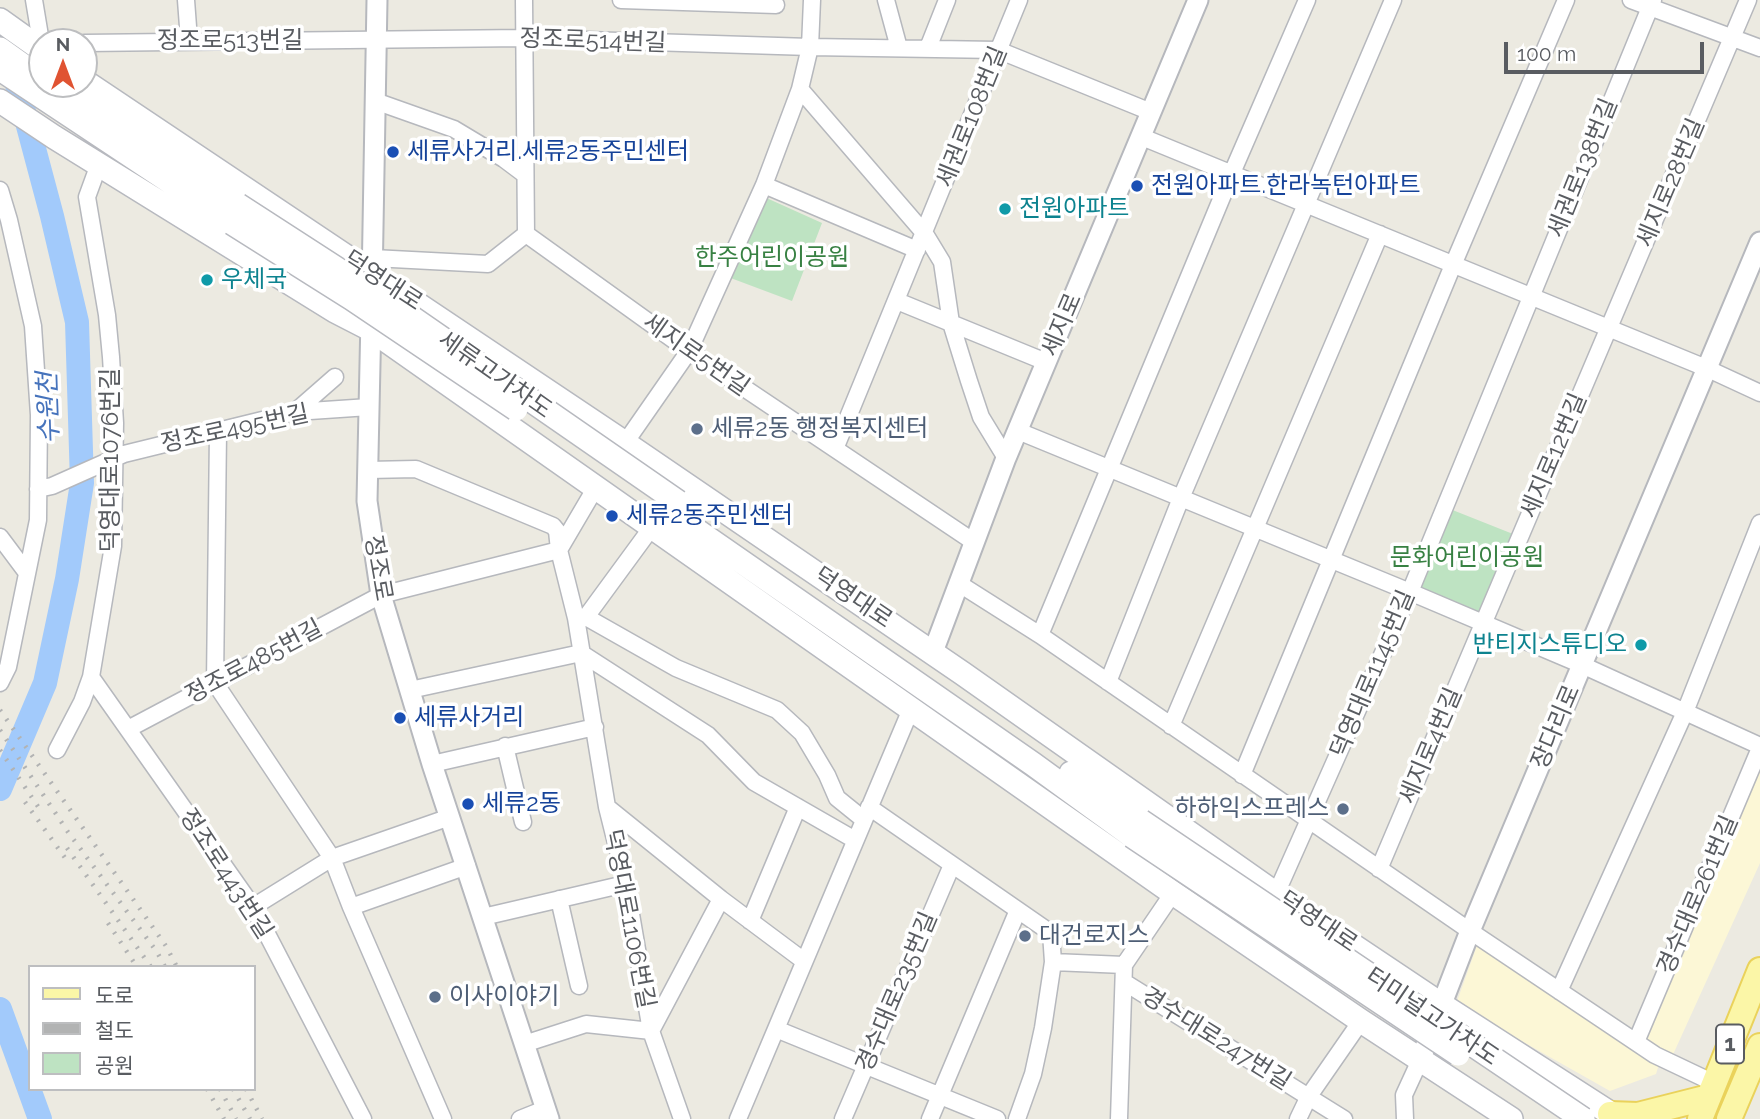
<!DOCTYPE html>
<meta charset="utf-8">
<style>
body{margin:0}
#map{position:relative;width:1760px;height:1119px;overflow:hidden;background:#eceae1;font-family:Raleway,"Noto Sans KR",sans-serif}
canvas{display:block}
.legend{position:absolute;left:28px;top:965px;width:228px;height:126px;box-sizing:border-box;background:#fff;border:2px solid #bdbec0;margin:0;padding:9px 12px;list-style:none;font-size:21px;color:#595c61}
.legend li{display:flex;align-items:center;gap:14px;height:35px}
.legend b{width:35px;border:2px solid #bdbec0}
.north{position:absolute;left:28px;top:28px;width:70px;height:70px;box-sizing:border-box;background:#fff;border:2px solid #bdbec0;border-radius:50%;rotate:0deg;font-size:19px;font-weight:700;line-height:28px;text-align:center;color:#595c61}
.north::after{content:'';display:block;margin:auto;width:24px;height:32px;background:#e05332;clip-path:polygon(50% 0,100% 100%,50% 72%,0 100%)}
.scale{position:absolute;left:1504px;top:42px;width:200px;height:32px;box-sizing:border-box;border:4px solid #595c61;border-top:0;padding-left:9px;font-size:21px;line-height:24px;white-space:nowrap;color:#595c61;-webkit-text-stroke:5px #fff;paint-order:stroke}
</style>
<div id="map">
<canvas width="1760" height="1119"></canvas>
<ul class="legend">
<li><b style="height:9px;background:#fbf6a7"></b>도로</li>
<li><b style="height:9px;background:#b2b3b3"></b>철도</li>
<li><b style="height:19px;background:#bee3c2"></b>공원</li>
</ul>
<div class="north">N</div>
<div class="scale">100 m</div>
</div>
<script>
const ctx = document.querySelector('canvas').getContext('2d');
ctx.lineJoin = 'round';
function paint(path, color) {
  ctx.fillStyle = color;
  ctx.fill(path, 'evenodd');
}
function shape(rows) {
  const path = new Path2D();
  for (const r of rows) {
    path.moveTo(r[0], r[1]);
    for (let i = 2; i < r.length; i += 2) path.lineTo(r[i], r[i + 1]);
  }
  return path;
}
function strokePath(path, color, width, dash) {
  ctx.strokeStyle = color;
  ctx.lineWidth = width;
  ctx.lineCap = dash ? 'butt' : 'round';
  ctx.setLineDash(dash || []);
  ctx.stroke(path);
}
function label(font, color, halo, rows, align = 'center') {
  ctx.font = font + ' Raleway,"Noto Sans KR",sans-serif';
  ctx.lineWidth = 7;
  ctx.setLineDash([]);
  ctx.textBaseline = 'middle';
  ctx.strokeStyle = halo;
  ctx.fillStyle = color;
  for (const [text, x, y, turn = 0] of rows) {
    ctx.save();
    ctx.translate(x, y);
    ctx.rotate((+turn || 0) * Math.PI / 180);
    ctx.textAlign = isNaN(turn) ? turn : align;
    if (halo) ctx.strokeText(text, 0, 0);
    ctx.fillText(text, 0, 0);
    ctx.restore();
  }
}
paint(shape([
 [1760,753,1760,863,1671,1059,1639,1040],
 [1479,940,1660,1061,1656,1074,1610,1091,1456,1004]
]), '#fcf7d6');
paint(shape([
 [762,196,822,223,792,301,728,277],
 [1450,509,1513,534,1483,611,1474,614,1424,595,1419,586]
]), '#bee3c2');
strokePath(shape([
 [0,21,52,216,77,322,82,483,67,579,45,683,0,789],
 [0,1009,40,1119]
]), '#a2cafb', 24);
const minor = shape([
 [34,0,42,48],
 [186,0,189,40],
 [524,0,526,234,689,351,974,542],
 [621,0,776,5],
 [886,0,899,48],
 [1631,0,1760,48],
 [84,43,523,38,810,47,998,50,1151,112],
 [928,48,947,0],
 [800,89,925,234,942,262,951,323,969,381,981,417,1006,458],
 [375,101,454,129,504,159,524,174],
 [1142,137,1706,368,1760,393],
 [764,185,917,250],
 [0,190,9,220,33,326,39,415,38,520,8,667,0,683],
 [373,258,488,264,526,234],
 [897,301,1046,362],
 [295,412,335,377],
 [1018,431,1410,592,1582,665,1760,746],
 [218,432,215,683,332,858,351,907,467,866],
 [625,443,689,351,764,185,800,89,810,47,812,0],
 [835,449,1019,0],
 [596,487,559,550,576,618,607,807,625,879,651,1031,682,1119],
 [38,489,52,486,124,454,295,412,369,407],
 [0,537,27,573],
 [958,583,1040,635,1470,931,1655,1055,1714,1083],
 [586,617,652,527],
 [576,618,586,617,676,668,777,710,802,733,827,775,837,798,863,819],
 [1040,635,1232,173,1307,0],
 [91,677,253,907,363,1119],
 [1108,682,1181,498,1393,0],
 [410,690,581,653,708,735,754,782,855,840],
 [1171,726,1380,234],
 [128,729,381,595,559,550,557,531,553,526,416,469,368,470],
 [505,746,523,822],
 [57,750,82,702,91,677,113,546,115,423,111,357,107,315,87,197,99,164],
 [432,764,595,727],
 [1242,775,1453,265,1566,0],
 [607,807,721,899,804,961],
 [869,807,1051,933,1053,962,1124,965],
 [1379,869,1748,0],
 [1276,894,1410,592,1653,0],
 [559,899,579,986],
 [253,907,332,858,450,817],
 [351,907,443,1119],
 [483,917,625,884],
 [750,921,798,807],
 [1124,982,1344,1119],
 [1559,991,1685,712,1760,523],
 [776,1029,997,1119],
 [1636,1042,1760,748],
 [524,1044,586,1024,651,1031,721,899],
 [520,1119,545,1109],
 [738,1119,911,709],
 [843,1119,952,865],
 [930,1119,1018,910],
 [1017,1119,1033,1074,1043,1028,1053,962],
 [1119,1119,1124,965,1173,893],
 [1298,1119,1309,1096,1361,1021],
 [1405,1119,1404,1095,1421,1058]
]);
const tertiary = shape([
 [372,284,377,0],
 [371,318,367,501,381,595,432,764,549,1119],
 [933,652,1006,458,1198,0],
 [1421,1058,1470,931,1760,242]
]);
const secondary = shape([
 [0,20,42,50],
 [0,49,42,79],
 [0,69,232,223],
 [84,81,625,443,962,673,1276,894,1442,1005,1619,1119],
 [50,84,238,205],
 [0,101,54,137,335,311,370,329,1173,893,1361,1021,1511,1119],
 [670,512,1033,764,1132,836],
 [1071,773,1141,821]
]);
const primary = shape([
 [1610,1114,1638,1115,1709,1097],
 [1700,1119,1760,970],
 [1729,1119,1760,1046]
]);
strokePath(minor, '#b6b8bd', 19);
strokePath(tertiary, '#b6b8bd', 23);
strokePath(secondary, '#b7b9bf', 26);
strokePath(primary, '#ead25b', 28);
strokePath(minor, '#fff', 16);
strokePath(tertiary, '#fff', 19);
strokePath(secondary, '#fff', 23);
strokePath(primary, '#fbf6a7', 24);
strokePath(shape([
 [0,710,166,946,177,967],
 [0,730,68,832,157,952,165,967],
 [0,750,39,808],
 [25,802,68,862],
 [67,848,151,967],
 [108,923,137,967],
 [207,1089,224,1119],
 [220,1089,236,1119],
 [233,1089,250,1119],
 [246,1089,262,1119]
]), '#b2b3b3', 4.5, [2, 9]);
const secondaryBridge = shape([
 [238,205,405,313,678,502],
 [232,223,351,298,516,409],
 [1141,821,1583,1119],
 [1132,836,1458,1054]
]);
strokePath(secondaryBridge, '#b7b9bf', 26, []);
strokePath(secondaryBridge, '#fff', 23);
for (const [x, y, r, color] of [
 [393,152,7,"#1a4fb4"],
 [1137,186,7,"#1a4fb4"],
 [1005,209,7,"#0f9aa8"],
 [207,280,7,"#0f9aa8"],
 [697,429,7,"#5c6f8a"],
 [612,516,7,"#1a4fb4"],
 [1641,645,7,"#0f9aa8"],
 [400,718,7,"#1a4fb4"],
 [468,804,7,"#1a4fb4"],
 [1343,809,7,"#5c6f8a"],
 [1025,936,7,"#5c6f8a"],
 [435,997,7,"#5c6f8a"]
]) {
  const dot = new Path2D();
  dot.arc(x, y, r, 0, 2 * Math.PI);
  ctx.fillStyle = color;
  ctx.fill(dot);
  strokePath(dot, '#fff', 2.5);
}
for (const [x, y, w] of [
 [1730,1044,28]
]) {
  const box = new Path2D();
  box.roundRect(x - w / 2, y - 19.5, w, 39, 5);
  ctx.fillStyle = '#fff';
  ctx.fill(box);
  strokePath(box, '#595c61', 2);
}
label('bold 23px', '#595c61', null, [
 ["1",1730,1044]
]);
label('24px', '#595c61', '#fff', [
 ["정조로513번길",230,41],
 ["정조로514번길",593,41,2],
 ["세권로108번길",972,117,-68],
 ["세권로138번길",1583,168,-68],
 ["세지로28번길",1671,183,-67],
 ["덕영대로",383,281,33],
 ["세지로",1062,325,-67],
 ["세지로5번길",696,355,35],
 ["세류고가차도",495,375,35],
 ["정조로495번길",235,429,-12],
 ["세지로12번길",1554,456,-67],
 ["덕영대로1076번길",111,460,-90],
 ["정조로",378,568,80],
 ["덕영대로",853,598,34],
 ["정조로485번길",254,662,-28],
 ["덕영대로1145번길",1373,674,-67],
 ["장다리로",1556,727,-67],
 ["세지로4번길",1431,746,-67],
 ["정조로443번길",226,874,57],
 ["경수대로261번길",1698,895,-67],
 ["덕영대로1106번길",629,919,79],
 ["덕영대로",1318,922,34],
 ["경수대로235번길",897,992,-67],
 ["터미널고가차도",1432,1017,34],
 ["경수대로247번길",1216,1039,32]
]);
label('24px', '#164399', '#fff', [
 ["세류사거리.세류2동주민센터",407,152],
 ["전원아파트.한라녹턴아파트",1151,186],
 ["세류2동주민센터",626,516],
 ["세류사거리",414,718],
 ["세류2동",482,804]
], 'left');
label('24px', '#0d838f', '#fff', [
 ["전원아파트",1019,209],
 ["우체국",221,280],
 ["반티지스튜디오",1627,645,"right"]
], 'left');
label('24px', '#388143', '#fff', [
 ["한주어린이공원",772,258],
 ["문화어린이공원",1467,558]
]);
label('24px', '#4e5e75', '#fff', [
 ["세류2동 행정복지센터",711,429],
 ["하하익스프레스",1329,809,"right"],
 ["대건로지스",1039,936],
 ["이사이야기",449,997]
], 'left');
label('italic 26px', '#4673bc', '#fff', [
 ["수원천",49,408,-92]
]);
</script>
